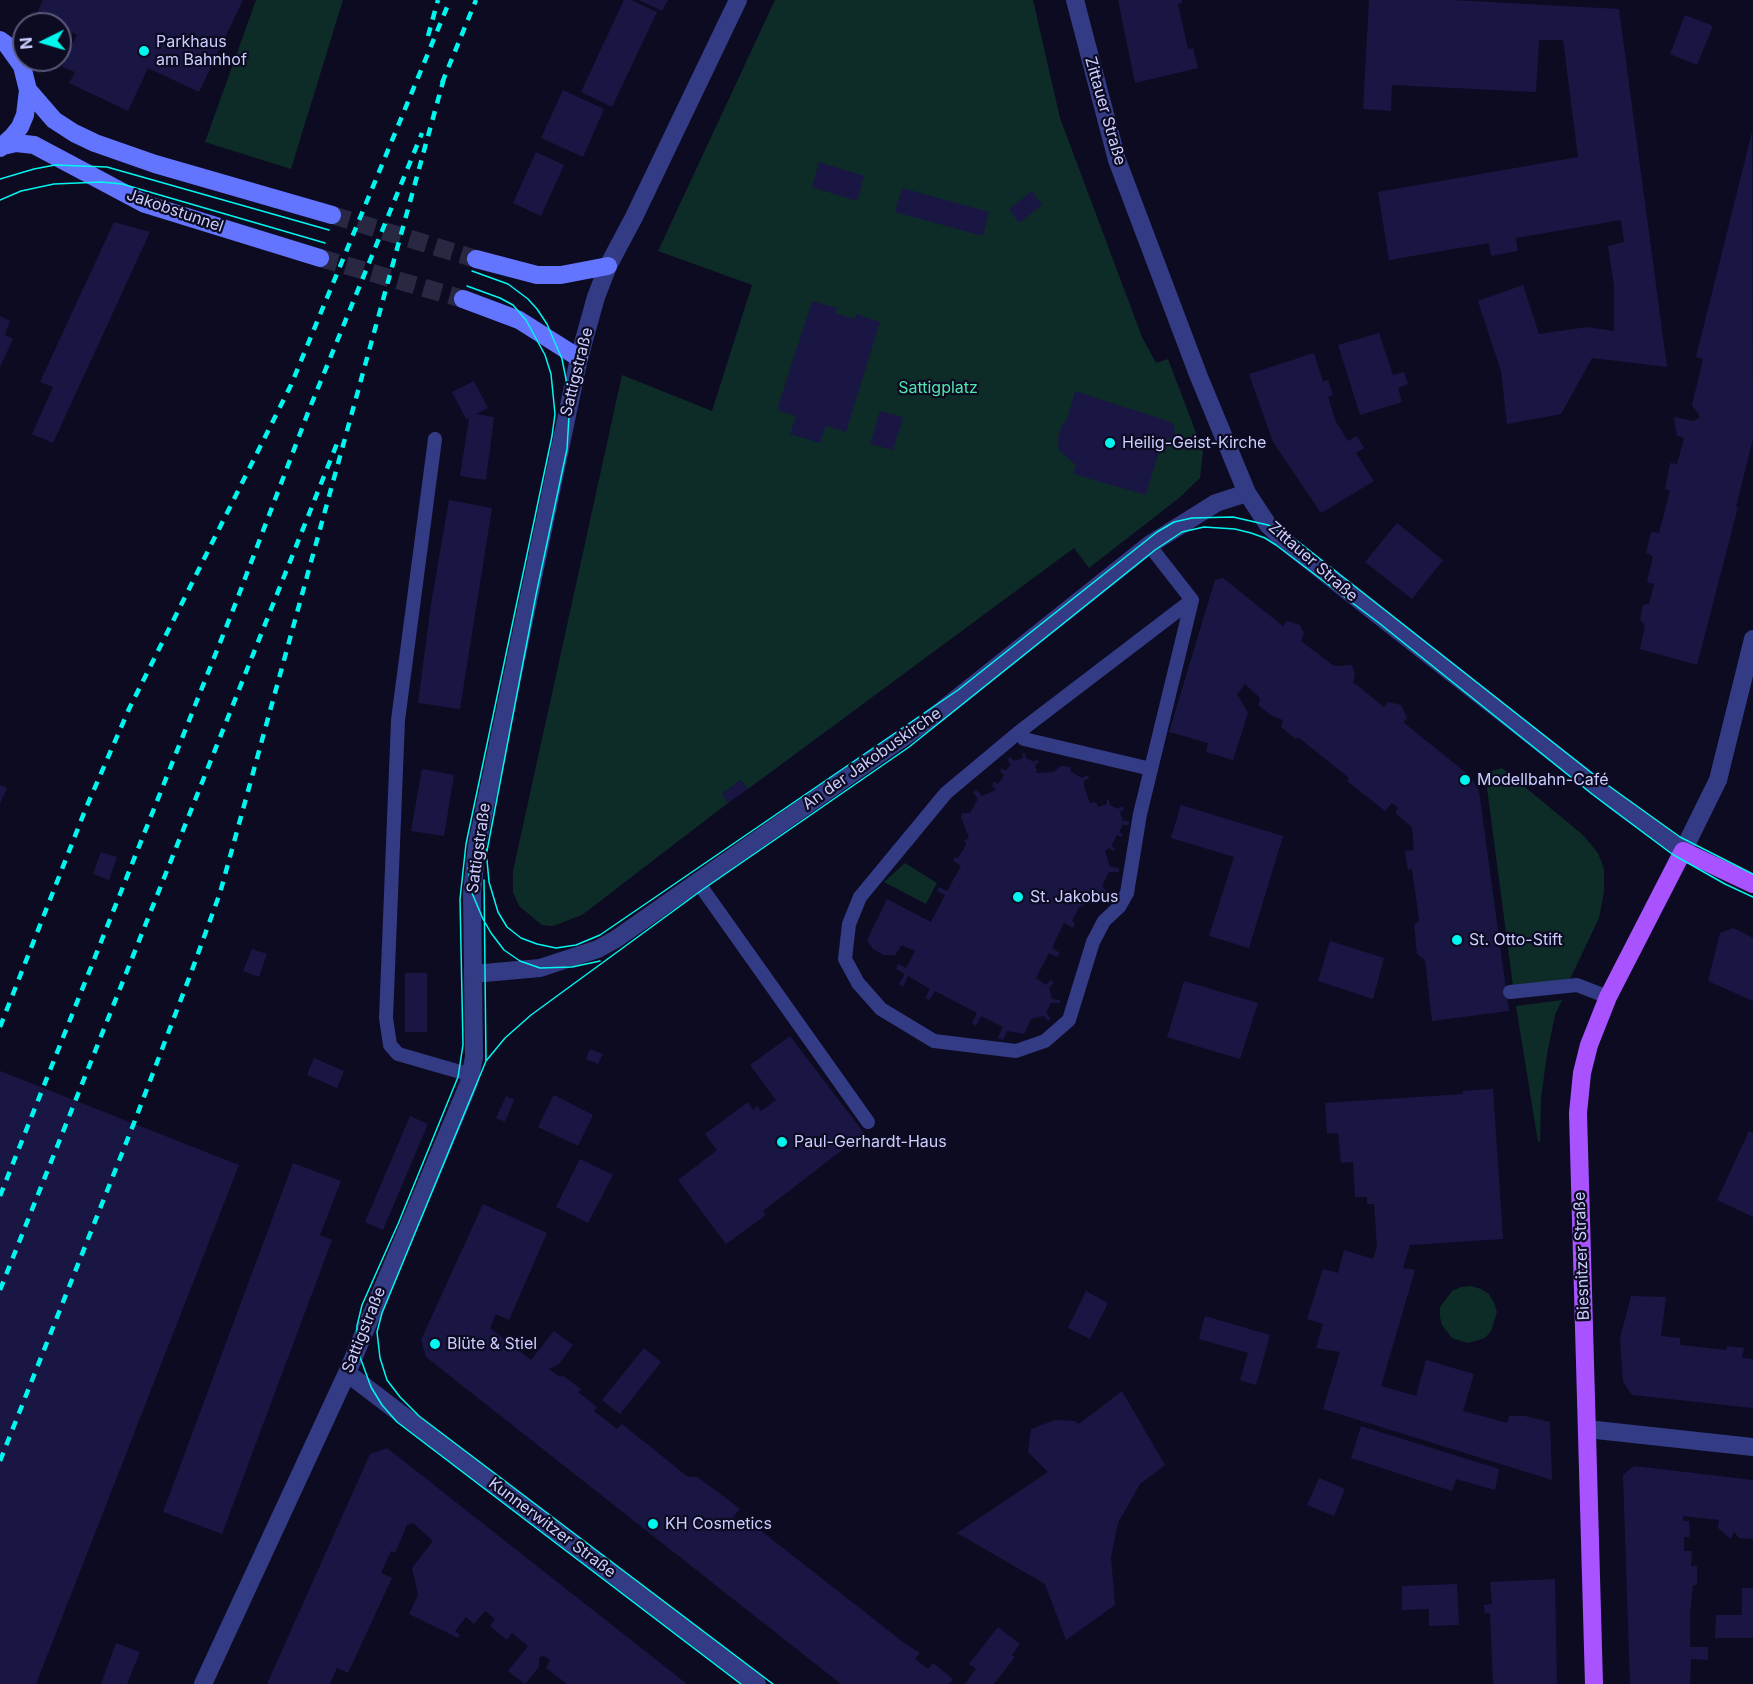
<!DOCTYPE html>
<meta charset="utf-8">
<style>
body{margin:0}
#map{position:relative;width:1753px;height:1684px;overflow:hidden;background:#0c0b22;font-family:Inter,sans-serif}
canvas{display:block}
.north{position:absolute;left:12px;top:12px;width:60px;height:60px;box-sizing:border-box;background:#0c0b22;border:2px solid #59597a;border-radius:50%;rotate:265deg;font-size:16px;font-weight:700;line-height:24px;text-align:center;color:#cccdff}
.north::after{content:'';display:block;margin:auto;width:21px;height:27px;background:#00f7ef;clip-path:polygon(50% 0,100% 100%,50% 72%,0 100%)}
</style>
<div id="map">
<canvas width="1753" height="1684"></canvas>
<div class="north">N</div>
</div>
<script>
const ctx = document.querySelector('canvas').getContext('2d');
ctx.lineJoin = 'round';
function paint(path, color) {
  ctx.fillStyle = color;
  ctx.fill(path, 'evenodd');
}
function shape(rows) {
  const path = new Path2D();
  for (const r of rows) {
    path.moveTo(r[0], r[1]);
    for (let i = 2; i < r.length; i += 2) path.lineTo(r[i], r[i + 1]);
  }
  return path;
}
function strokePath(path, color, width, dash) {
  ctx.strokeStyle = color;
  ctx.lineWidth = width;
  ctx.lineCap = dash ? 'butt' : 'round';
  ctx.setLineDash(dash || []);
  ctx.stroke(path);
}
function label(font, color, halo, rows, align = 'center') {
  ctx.font = font + ' Inter,sans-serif';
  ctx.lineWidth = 4.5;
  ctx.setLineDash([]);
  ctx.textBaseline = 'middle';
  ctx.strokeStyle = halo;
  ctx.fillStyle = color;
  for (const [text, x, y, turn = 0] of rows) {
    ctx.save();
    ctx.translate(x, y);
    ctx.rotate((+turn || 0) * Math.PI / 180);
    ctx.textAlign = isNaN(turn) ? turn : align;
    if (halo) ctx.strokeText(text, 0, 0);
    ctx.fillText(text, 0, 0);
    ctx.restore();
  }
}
paint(shape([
 [256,0,343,0,291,169,205,142],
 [775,0,1033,0,1060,118,1142,337,1156,363,1168,359,1203,451,1200,478,1179,498,1089,568,1074,548,748,789,741,780,722,794,728,803,582,915,553,926,542,925,519,906,513,892,513,871,622,375,712,411,752,285,658,251],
 [1502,768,1583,835,1598,853,1604,869,1604,892,1599,918,1570,979,1513,986,1485,773],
 [905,863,937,883,926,904,884,882],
 [1562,1000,1555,1015,1547,1054,1541,1098,1540,1142,1538,1142,1516,1006],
 [1471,1286,1481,1289,1489,1294,1494,1303,1497,1312,1491,1331,1485,1338,1468,1343,1452,1338,1442,1325,1440,1317,1440,1307,1452,1291,1461,1287]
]), '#0e2c27');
paint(shape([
 [43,0,243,0,199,92,148,68,128,111,69,83,75,72,62,67,77,35,60,27,60,24,54,24,36,15],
 [624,0,631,0,657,12,612,107,581,92],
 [639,0,668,0,662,11],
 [1118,0,1182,0,1182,3,1178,4,1188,49,1193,48,1198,68,1135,83],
 [1369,0,1454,0,1619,9,1667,367,1592,358,1561,414,1507,424,1501,371,1478,301,1523,285,1539,334,1587,327,1614,331,1614,286,1608,246,1624,242,1621,220,1516,238,1518,251,1491,256,1489,243,1389,260,1378,192,1578,157,1563,40,1539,40,1536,92,1392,85,1391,111,1363,109],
 [1685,15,1713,26,1697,65,1670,54],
 [563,90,604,109,583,157,541,138],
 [1752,132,1753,439,1736,507,1738,507,1697,665,1640,649,1645,626,1640,620,1643,605,1649,604,1654,584,1647,582,1653,556,1646,553,1651,532,1659,533,1670,491,1665,489,1670,463,1677,464,1684,438,1677,436,1674,417,1694,421,1700,417,1692,405,1703,359,1696,357],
 [536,152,564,165,541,216,513,203],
 [819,162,864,176,857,201,812,187],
 [902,188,989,212,983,236,895,212],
 [1032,191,1042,205,1019,223,1009,209],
 [114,222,150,232,53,443,32,434,53,387,40,382],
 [812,301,837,308,835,313,855,319,856,314,880,322,846,432,826,426,820,443,790,434,796,416,777,410],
 [0,316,10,321,5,335,13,339,0,367],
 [1379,333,1393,375,1404,372,1408,384,1398,388,1402,402,1360,415,1338,345],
 [1314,353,1323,381,1328,380,1333,395,1328,397,1336,422,1348,441,1357,436,1364,448,1356,453,1374,481,1321,513,1273,442,1249,374],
 [474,381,488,408,476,414,494,417,486,480,460,476,469,418,466,419,452,392],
 [1075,391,1171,422,1174,425,1175,432,1172,438,1162,441,1146,495,1073,474,1076,465,1063,454,1059,450,1058,438,1061,427,1068,417],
 [880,411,903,417,893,450,870,444],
 [449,500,492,508,460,709,418,703,431,604],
 [1397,523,1443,560,1412,599,1365,562],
 [1223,578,1283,626,1287,621,1300,625,1304,634,1301,641,1334,666,1352,665,1355,675,1353,682,1384,707,1388,702,1401,705,1407,718,1403,722,1470,776,1479,791,1509,1011,1432,1021,1425,960,1417,954,1414,926,1419,920,1412,869,1408,870,1405,851,1414,850,1412,827,1395,813,1398,808,1392,803,1385,811,1347,781,1349,778,1298,737,1296,739,1281,727,1283,720,1272,716,1258,705,1260,698,1245,684,1237,694,1248,713,1233,760,1206,752,1208,743,1169,732,1215,580],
 [1025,753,1026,758,1034,762,1037,759,1039,762,1035,765,1037,773,1053,772,1061,766,1071,767,1070,771,1082,778,1088,775,1089,778,1084,781,1084,786,1090,803,1096,802,1098,807,1107,804,1107,800,1109,800,1110,805,1118,809,1122,806,1124,809,1120,812,1123,821,1129,821,1129,825,1123,825,1119,832,1123,834,1121,837,1117,835,1111,846,1115,848,1114,851,1109,848,1105,851,1110,867,1119,868,1119,872,1109,872,1102,886,1108,893,1083,900,1084,906,1079,907,1072,921,1075,923,1073,928,1064,923,1052,948,1060,953,1057,957,1049,953,1036,978,1046,985,1051,980,1054,983,1049,987,1052,999,1060,1000,1060,1003,1051,1003,1046,1013,1051,1018,1048,1021,1044,1016,1031,1019,1024,1034,1007,1031,1003,1040,998,1038,1003,1027,981,1016,976,1026,972,1023,977,1013,935,991,929,1000,925,998,930,989,908,976,903,987,899,984,905,974,896,969,898,964,906,968,915,951,902,945,895,955,884,955,873,949,867,940,887,899,931,922,945,895,937,891,939,887,947,891,961,866,953,861,955,857,958,858,966,845,964,840,969,838,961,817,962,813,970,813,978,799,973,793,976,789,982,796,996,790,992,785,994,782,998,784,1004,775,1000,771,1002,768,1006,771,1011,764,1007,760,1010,757,1014,761,1023,758,1022,754],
 [422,769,454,775,444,836,411,831],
 [741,780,748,789,728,803,722,794],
 [0,785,7,788,0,804],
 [1181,805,1283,836,1249,948,1209,936,1234,857,1171,838],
 [101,852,117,857,109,880,93,874],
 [1733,928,1753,938,1753,1001,1708,981,1720,933],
 [1330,941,1384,958,1373,999,1318,981],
 [252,949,267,954,259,977,243,971],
 [405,973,427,973,427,1032,405,1032],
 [1184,981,1258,1003,1240,1059,1167,1037],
 [790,1036,864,1133,763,1211,766,1215,726,1244,678,1180,717,1150,705,1134,748,1102,753,1110,757,1106,761,1111,776,1100,750,1065],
 [590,1049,603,1054,598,1064,586,1059],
 [314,1058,344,1071,337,1088,307,1075],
 [0,1071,239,1165,36,1684,0,1684],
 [1493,1089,1503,1239,1410,1245,1403,1268,1415,1270,1381,1386,1416,1396,1426,1360,1474,1374,1463,1411,1507,1423,1509,1416,1525,1416,1550,1422,1552,1480,1323,1409,1340,1352,1316,1348,1323,1324,1307,1319,1323,1269,1338,1273,1344,1250,1373,1259,1377,1247,1374,1204,1367,1204,1367,1197,1355,1197,1353,1162,1341,1163,1338,1133,1327,1134,1325,1103,1463,1094,1463,1091],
 [554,1095,593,1115,578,1146,538,1127],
 [506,1096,514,1100,505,1122,496,1118],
 [410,1116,428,1124,383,1230,365,1222],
 [1749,1131,1753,1133,1753,1217,1717,1200],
 [580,1159,613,1175,588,1223,556,1207],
 [293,1163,341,1181,320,1235,332,1240,222,1534,163,1512],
 [483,1204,547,1233,509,1320,496,1314,490,1328,531,1360,554,1331,573,1345,559,1364,549,1369,560,1377,562,1375,581,1389,578,1392,597,1407,594,1411,617,1429,622,1424,688,1477,697,1477,726,1498,740,1509,733,1517,748,1528,751,1523,903,1642,920,1653,915,1659,928,1669,933,1663,953,1679,949,1684,841,1684,426,1357,421,1340],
 [1086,1291,1108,1303,1090,1339,1068,1328],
 [1631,1296,1666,1297,1661,1336,1680,1338,1680,1345,1726,1350,1727,1346,1744,1348,1742,1358,1753,1359,1753,1408,1632,1395,1623,1382,1620,1338],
 [1205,1316,1270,1335,1256,1385,1240,1380,1248,1353,1199,1339],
 [644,1348,661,1362,620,1414,602,1400],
 [1122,1391,1165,1465,1140,1484,1118,1523,1111,1557,1115,1605,1066,1640,1045,1584,957,1533,1048,1472,1028,1452,1031,1429,1055,1420,1075,1421,1079,1424],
 [1361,1426,1499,1469,1495,1490,1456,1479,1452,1491,1351,1458],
 [387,1448,570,1592,687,1684,567,1684,546,1668,550,1660,544,1656,539,1657,539,1667,525,1684,508,1671,528,1646,512,1633,507,1640,490,1626,495,1619,485,1611,474,1624,466,1617,455,1631,460,1635,458,1638,409,1614,418,1595,412,1568,433,1541,413,1523,407,1525,395,1553,391,1551,381,1573,392,1578,348,1673,337,1668,330,1684,267,1684,370,1454],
 [1634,1466,1753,1480,1753,1539,1739,1538,1734,1532,1731,1539,1718,1528,1719,1520,1683,1516,1683,1521,1689,1521,1690,1537,1684,1537,1684,1551,1692,1551,1691,1566,1697,1566,1697,1585,1693,1585,1690,1614,1690,1647,1708,1647,1708,1660,1691,1659,1690,1684,1630,1684,1623,1475],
 [1319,1478,1345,1489,1334,1516,1307,1505],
 [1555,1579,1557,1684,1493,1684,1490,1613,1485,1613,1484,1605,1492,1604,1490,1582],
 [1457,1584,1459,1625,1429,1626,1429,1609,1402,1610,1402,1586],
 [1742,1588,1753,1588,1753,1638,1715,1638,1716,1615,1742,1615],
 [998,1627,1020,1644,1012,1655,1015,1657,994,1684,965,1684,976,1669,969,1664],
 [116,1643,140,1652,127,1684,101,1684]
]), '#191644');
strokePath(shape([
 [332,215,476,259],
 [320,258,463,299]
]), '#292843', 18, [18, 9]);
strokePath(shape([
 [435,439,398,720,386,1018,390,1045,398,1054,471,1075],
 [1149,545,1192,600,1151,769,1140,814,1127,893,1119,907,1104,921,1093,942,1069,1020,1045,1041,1016,1051,934,1041,881,1009,858,983,845,959,849,924,860,897,946,793,1019,732,1024,739,1151,769],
 [1019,732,1192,600],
 [697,881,868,1122],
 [1510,992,1577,985,1608,997]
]), '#333b84', 14);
strokePath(shape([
 [1075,0,1117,160,1199,377,1247,493,1268,525,1288,544,1617,803,1683,851,1718,780,1753,639],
 [473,974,540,968,598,949,616,939,937,714,1149,545,1216,503,1247,493],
 [347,1373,757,1684],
 [1587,1429,1753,1447],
 [203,1684,347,1373,469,1083,474,1057,472,893,477,845,579,358,596,297,608,266,634,217,738,0]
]), '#333b84', 18);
strokePath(shape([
 [0,40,7,45,22,66,28,90,25,115,20,127,12,137,0,148],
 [28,90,54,120,74,133,95,143,155,164,332,215],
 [3,146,16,143,34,145,145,204,320,258],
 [476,259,537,275,561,275,608,266],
 [463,299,519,320,579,358]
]), '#6374ff', 18);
strokePath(shape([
 [1594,1684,1578,1113,1582,1073,1589,1045,1608,997,1683,851,1753,884]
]), '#a853ff', 18);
strokePath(shape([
 [0,179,34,169,55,165,107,167,329,230],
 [0,200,21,191,54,184,101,182,122,184,325,243],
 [472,271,508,284,528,299,537,309,547,324,562,359,570,399,567,449,536,595,486,856],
 [467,286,500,298,513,305,526,320,545,355,551,374,555,414,552,436,466,844,460,899,463,1045,458,1077,398,1224,362,1305,357,1326,357,1349,371,1387,382,1405,397,1422,741,1684],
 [486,849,489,882,498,912,507,927,521,938,537,944,556,948,576,945,600,935,958,690,1157,532,1174,522,1192,518,1233,517,1268,525,1296,540,1602,781,1680,837,1753,874],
 [468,868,472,893,483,919,491,933,504,950,520,961,540,968,572,967,600,961],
 [484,880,486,1061],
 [773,1684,419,1416,400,1397,387,1380,380,1358,377,1332,382,1313,486,1061,505,1038,531,1015,702,890,909,747,1155,550,1182,532,1204,527,1235,529,1251,533,1265,538,1276,545,1379,623,1592,794,1672,854,1725,884,1753,897]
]), '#00f7ef', 1.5);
strokePath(shape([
 [428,36,438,0],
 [442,83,476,0],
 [0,1027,86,808,129,709,291,385,450,0],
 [0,1196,233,610,309,410,422,133],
 [0,1290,338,441],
 [0,1461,134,1123,191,973,220,893,444,78]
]), '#00f7ef', 4.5, [9, 8]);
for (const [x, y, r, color] of [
 [144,51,6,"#00f7ef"],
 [1110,443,6,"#00f7ef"],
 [1465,780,6,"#00f7ef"],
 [1018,897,6,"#00f7ef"],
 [1457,940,6,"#00f7ef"],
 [782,1142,6,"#00f7ef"],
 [435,1344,6,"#00f7ef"],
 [653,1524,6,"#00f7ef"]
]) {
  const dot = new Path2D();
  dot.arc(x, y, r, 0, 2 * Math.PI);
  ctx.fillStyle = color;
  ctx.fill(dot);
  strokePath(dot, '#0c0b22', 2);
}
label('16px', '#cccdff', '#0c0b22', [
 ["Parkhaus",156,42],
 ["am Bahnhof",156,60],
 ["Heilig-Geist-Kirche",1122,443],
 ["Modellbahn-Café",1477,780],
 ["St. Jakobus",1030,897],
 ["St. Otto-Stift",1469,940],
 ["Paul-Gerhardt-Haus",794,1142],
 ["Blüte & Stiel",447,1344],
 ["KH Cosmetics",665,1524]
], 'left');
label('16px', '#cccdff', '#0c0b22', [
 ["Zittauer Straße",1105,111,74],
 ["Jakobstunnel",175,211,19],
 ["Sattigstraße",577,372,-76],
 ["Zittauer Straße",1313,562,41],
 ["An der Jakobuskirche",872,759,-35],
 ["Sattigstraße",479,848,-82],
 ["Biesnitzer Straße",1582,1256,-92],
 ["Sattigstraße",364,1330,-68],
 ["Kunnerwitzer Straße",552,1528,37]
]);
label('16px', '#50e7ad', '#0c0b22', [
 ["Sattigplatz",938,388]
]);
</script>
